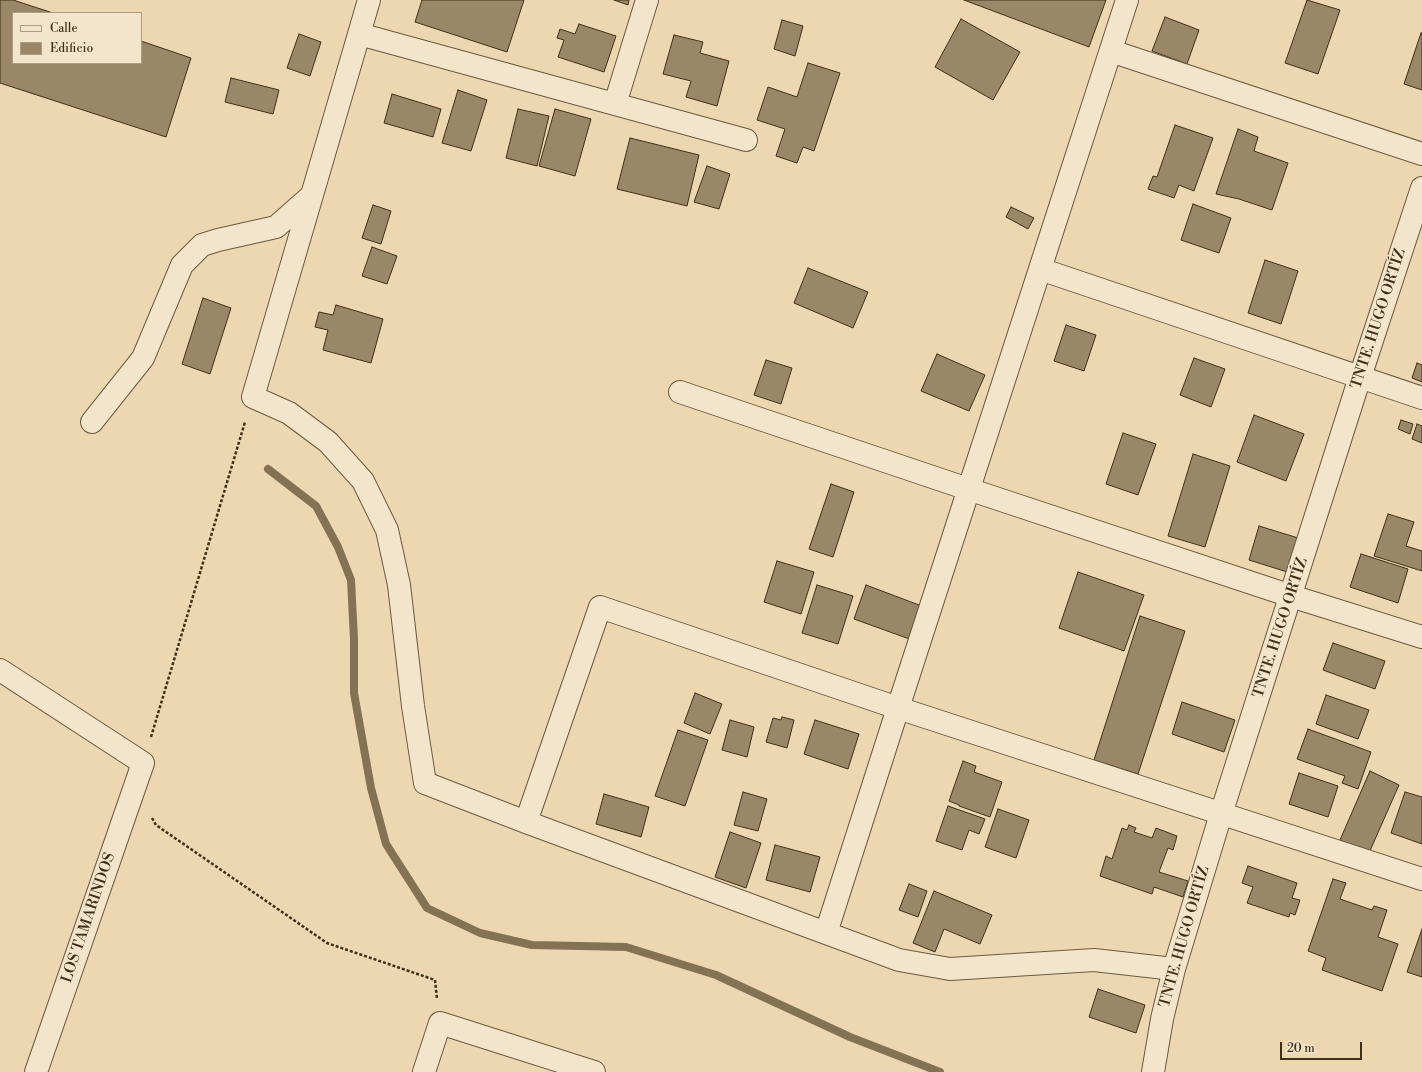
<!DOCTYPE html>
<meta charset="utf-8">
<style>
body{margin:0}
#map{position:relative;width:1422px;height:1072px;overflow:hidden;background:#edd7b0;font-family:"Libre Bodoni",serif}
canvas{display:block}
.legend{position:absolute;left:12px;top:12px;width:130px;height:52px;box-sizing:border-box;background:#f3e5cc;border:1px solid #ab9d85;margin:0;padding:5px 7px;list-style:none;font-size:12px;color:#3f301a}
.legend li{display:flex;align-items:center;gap:8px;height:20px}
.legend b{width:20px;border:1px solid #ab9d85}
.scale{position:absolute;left:1280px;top:1042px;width:82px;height:18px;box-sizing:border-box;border:2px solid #3f301a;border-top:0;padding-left:5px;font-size:12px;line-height:14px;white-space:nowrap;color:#3f301a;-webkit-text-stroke:3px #f3e5cc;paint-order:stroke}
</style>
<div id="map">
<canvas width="1422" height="1072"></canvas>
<ul class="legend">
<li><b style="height:5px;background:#f3e5cc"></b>Calle</li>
<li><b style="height:11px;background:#998768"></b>Edificio</li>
</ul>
<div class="scale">20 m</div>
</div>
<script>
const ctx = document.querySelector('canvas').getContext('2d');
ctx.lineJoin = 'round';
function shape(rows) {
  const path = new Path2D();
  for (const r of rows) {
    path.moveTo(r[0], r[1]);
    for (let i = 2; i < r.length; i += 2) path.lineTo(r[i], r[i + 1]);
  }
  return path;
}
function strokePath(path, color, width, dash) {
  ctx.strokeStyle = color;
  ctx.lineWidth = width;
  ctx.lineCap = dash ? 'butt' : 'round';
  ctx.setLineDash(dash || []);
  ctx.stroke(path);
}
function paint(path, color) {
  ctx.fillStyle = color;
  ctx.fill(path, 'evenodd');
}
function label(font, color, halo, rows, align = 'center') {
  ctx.font = font + ' "Libre Bodoni",serif';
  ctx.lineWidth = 3;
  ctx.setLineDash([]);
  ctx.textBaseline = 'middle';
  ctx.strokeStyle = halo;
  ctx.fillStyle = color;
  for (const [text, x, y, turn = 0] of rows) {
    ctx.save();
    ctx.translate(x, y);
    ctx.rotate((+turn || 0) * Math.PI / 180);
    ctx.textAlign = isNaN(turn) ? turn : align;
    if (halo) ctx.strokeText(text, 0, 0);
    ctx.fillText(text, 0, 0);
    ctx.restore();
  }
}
strokePath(shape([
 [268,469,316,506,338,547,351,580,354,639,354,693,371,788,386,844,427,908,480,933,532,945,626,947,716,975,850,1037,940,1072]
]), '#847255', 8);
const building = shape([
 [0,0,13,0,53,13,13,13,13,63,141,63,141,41,191,58,166,137,0,83,0,0],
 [422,0,524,0,507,52,415,22,422,0],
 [614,0,629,0,628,5,614,0],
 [964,0,1106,0,1089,47,964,0],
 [1307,0,1340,10,1318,74,1285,63,1307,0],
 [1165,17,1199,30,1187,64,1152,51,1165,17],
 [961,19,1020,52,993,100,935,67,961,19],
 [782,20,803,26,795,56,774,49,782,20],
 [579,24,616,36,604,72,558,57,564,40,557,38,560,29,575,34,579,24],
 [1421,33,1422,33,1422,90,1404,84,1421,33],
 [299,34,321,42,310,76,287,68,299,34],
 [674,35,703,42,700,53,729,61,717,106,686,97,691,81,663,74,674,35],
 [808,63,840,73,814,151,803,147,797,163,776,156,785,129,757,120,768,87,797,97,808,63],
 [231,78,279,90,273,114,225,102,231,78],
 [458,90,487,100,471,151,442,143,458,90],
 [392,94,441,109,433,137,384,123,392,94],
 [518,109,549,116,537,166,506,158,518,109],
 [555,109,591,119,575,176,539,166,555,109],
 [1175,125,1213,138,1194,191,1179,185,1174,198,1148,189,1153,176,1157,177,1175,125],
 [1238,129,1258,137,1254,151,1288,163,1272,210,1239,199,1216,194,1238,129],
 [630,138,699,155,687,206,617,189,630,138],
 [707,166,730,174,719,209,694,202,707,166],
 [1193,204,1231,218,1219,253,1181,240,1193,204],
 [373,205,391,211,381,244,362,238,373,205],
 [1011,207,1034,218,1028,229,1006,217,1011,207],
 [372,247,397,256,387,284,362,276,372,247],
 [1265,260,1298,271,1281,324,1248,313,1265,260],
 [808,268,868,292,853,328,794,303,808,268],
 [203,298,231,308,210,374,182,364,203,298],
 [336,305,383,319,371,363,323,350,328,330,315,327,319,312,333,315,336,305],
 [1066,325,1096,335,1084,371,1054,361,1066,325],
 [937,354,985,375,969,411,921,391,937,354],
 [1194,358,1225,369,1211,407,1180,395,1194,358],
 [766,360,792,368,781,404,754,395,766,360],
 [1417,363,1422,365,1422,382,1412,378,1417,363],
 [1254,415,1304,434,1286,481,1237,462,1254,415],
 [1401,420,1413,424,1410,434,1398,429,1401,420],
 [1417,424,1422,426,1422,443,1412,439,1417,424],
 [1123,433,1156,444,1138,495,1106,484,1123,433],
 [1193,454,1230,466,1205,547,1168,536,1193,454],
 [831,484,854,492,833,557,809,549,831,484],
 [1388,514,1414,522,1406,546,1422,551,1422,571,1374,556,1388,514],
 [1259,526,1308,541,1297,575,1249,560,1259,526],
 [1361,554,1408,569,1398,603,1350,587,1361,554],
 [777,561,814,572,801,614,764,602,777,561],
 [1078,572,1144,595,1124,651,1059,628,1078,572],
 [817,585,853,596,838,644,802,633,817,585],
 [866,585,927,608,915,641,854,619,866,585],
 [1140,616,1185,631,1138,774,1094,760,1140,616],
 [1333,643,1385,661,1375,689,1323,670,1333,643],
 [695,693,722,704,710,734,684,723,695,693],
 [1326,695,1369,710,1358,739,1316,724,1326,695],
 [1182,702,1235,720,1224,752,1172,734,1182,702],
 [782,717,794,720,787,748,766,742,773,718,781,720,782,717],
 [730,720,754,727,747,757,722,750,730,720],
 [815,720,859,734,848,769,804,754,815,720],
 [1308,729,1371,752,1358,789,1342,783,1345,776,1297,759,1308,729],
 [678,730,708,740,685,806,655,796,678,730],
 [963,761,976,766,974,772,1002,782,990,817,959,806,959,805,949,801,963,761],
 [1370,771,1399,785,1369,853,1340,840,1370,771],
 [1299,773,1338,786,1328,817,1289,804,1299,773],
 [743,792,767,799,758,831,734,825,743,792],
 [1405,792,1422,797,1422,844,1391,833,1405,792],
 [604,794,649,807,641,837,596,824,604,794],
 [948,806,985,819,979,834,969,830,962,850,936,841,948,806],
 [998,809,1029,820,1016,858,985,847,998,809],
 [1129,825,1136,828,1134,832,1152,838,1156,828,1177,836,1173,850,1168,848,1159,872,1188,881,1183,897,1154,887,1152,894,1100,876,1106,856,1112,859,1122,828,1127,830,1129,825],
 [730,832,761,843,746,888,715,877,730,832],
 [775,845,820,857,810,892,766,880,775,845],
 [1248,866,1297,883,1292,898,1300,900,1295,915,1290,913,1289,917,1247,903,1253,887,1242,883,1248,866],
 [1333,879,1346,883,1340,899,1372,910,1374,906,1387,910,1378,937,1398,944,1382,991,1322,970,1326,958,1308,951,1333,879],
 [909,884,927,891,918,917,899,910,909,884],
 [934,891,992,915,980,944,944,929,935,952,913,943,934,891],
 [1422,929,1422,977,1407,972,1422,929],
 [1098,989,1145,1005,1136,1033,1089,1017,1098,989]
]);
paint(building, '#998768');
strokePath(building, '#3f301a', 1);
const minor = shape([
 [369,0,253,397,289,413,328,442,363,481,387,530,399,585,413,706,425,783,526,822,899,960,950,969,1094,960,1174,969],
 [359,34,746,140],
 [1111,51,1422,154],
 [615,104,647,0],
 [1040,269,1422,398],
 [680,392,968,489,1291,596,1422,637],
 [92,422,143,358,182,265,202,245,218,240,276,227,311,196],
 [0,670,143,763,36,1072],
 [526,822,600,607,898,708,1422,879],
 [826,933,898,708,1127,0],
 [424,1072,440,1023,594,1072],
 [1153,1072,1162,1019,1174,969,1221,814,1360,377,1422,188]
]);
strokePath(minor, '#6a5a40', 24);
strokePath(shape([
 [151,737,245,422],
 [152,818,156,825,327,943,435,980,437,999]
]), '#3f301a', 2.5, [3, 2]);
strokePath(minor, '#f3e5cc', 22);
label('15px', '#3f301a', '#f3e5cc', [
 ["TNTE. HUGO ORTÍZ",1379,319,-72],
 ["TNTE. HUGO ORTÍZ",1281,628,-72],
 ["LOS TAMARINDOS",89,918,-71],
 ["TNTE. HUGO ORTÍZ",1185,937,-74]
]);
</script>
